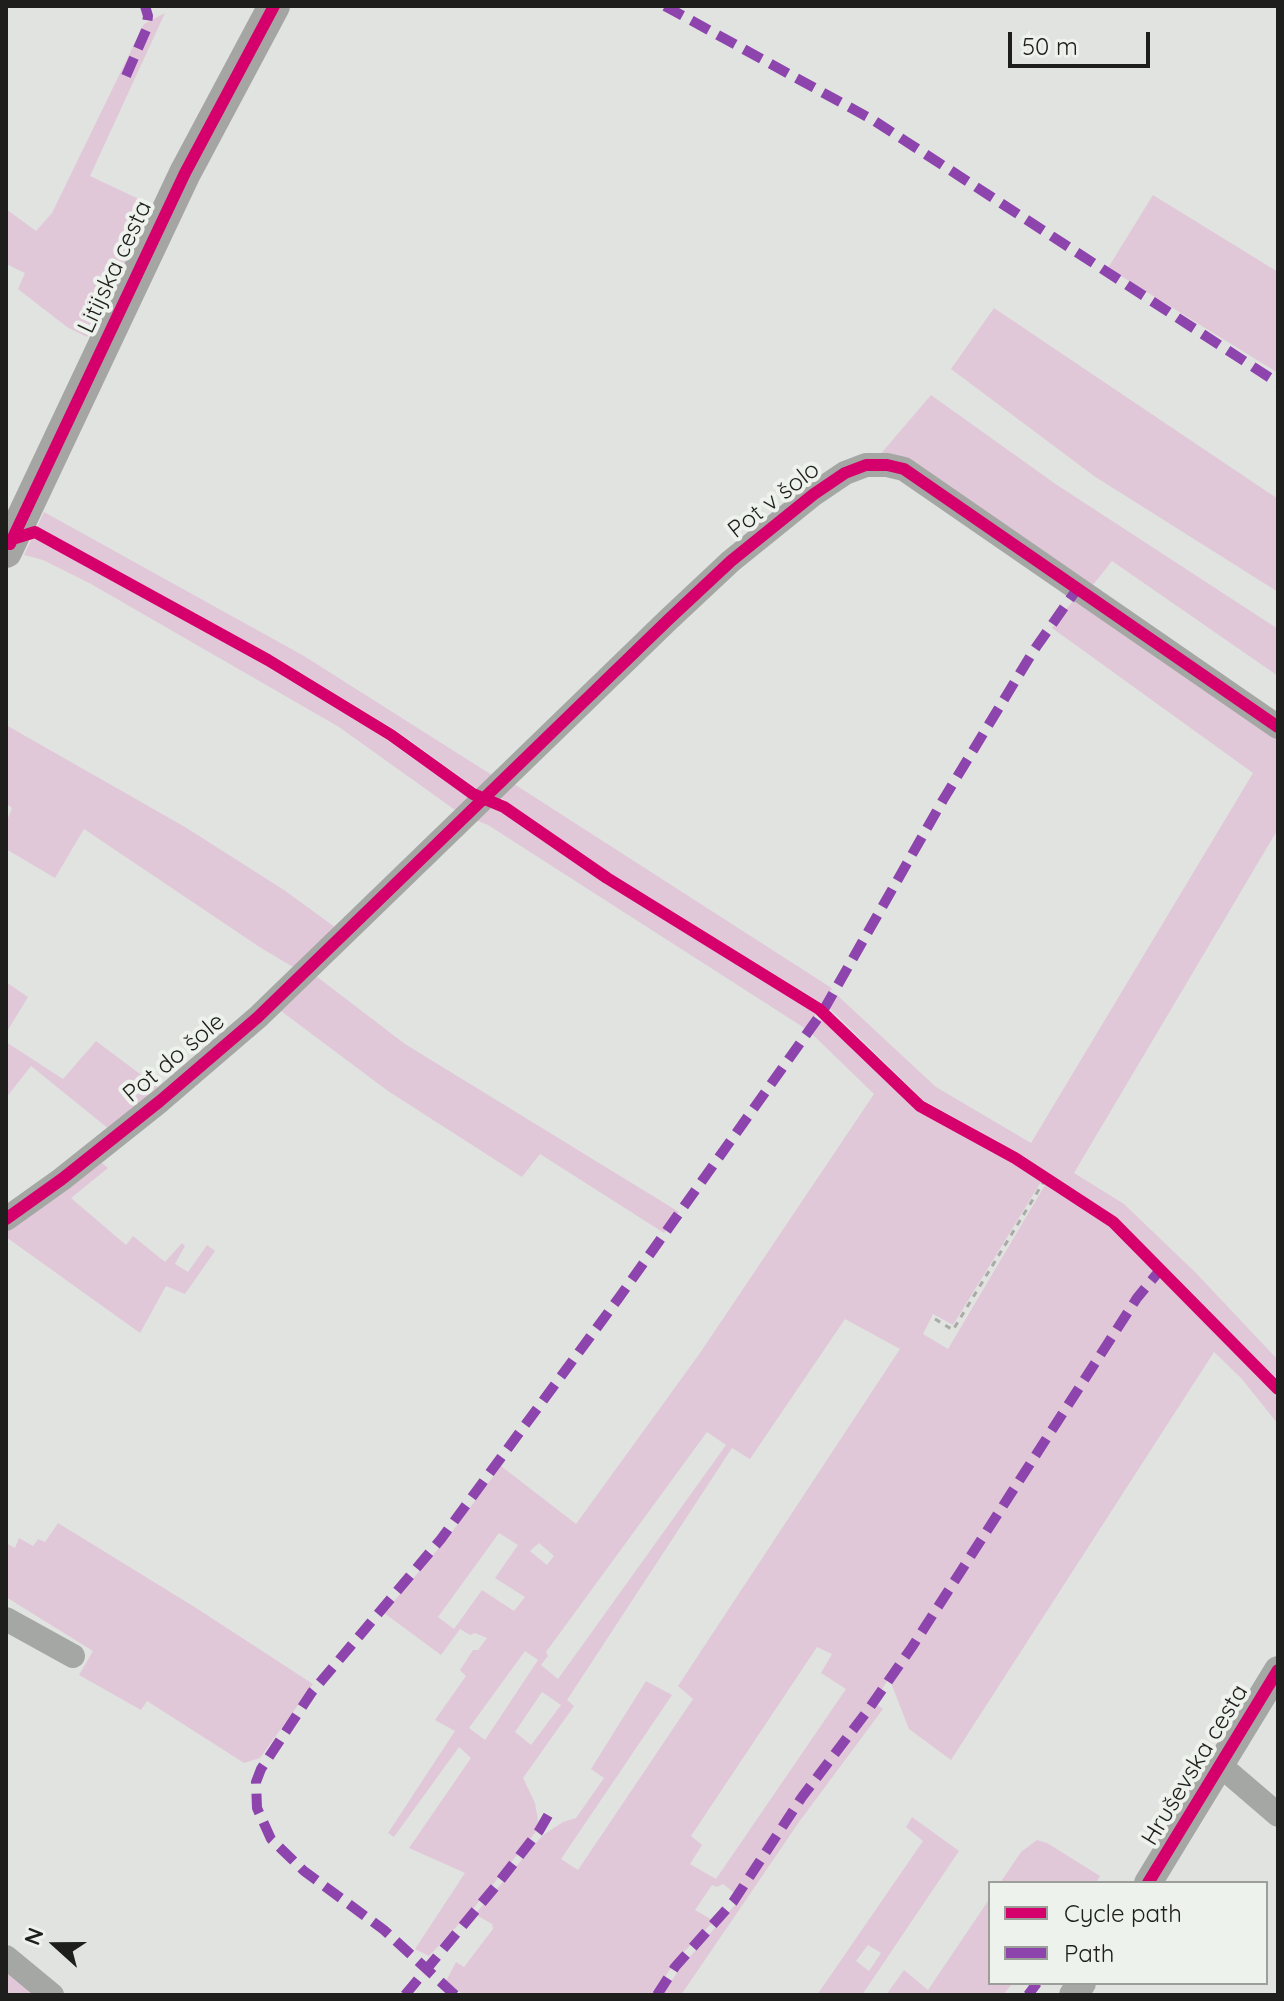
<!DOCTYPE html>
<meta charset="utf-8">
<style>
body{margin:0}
#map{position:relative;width:1284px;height:2001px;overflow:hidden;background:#e1e3e0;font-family:Quicksand,sans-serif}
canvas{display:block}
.frame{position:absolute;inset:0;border:8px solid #1e1f1d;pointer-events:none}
.legend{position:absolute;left:988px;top:1881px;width:280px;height:104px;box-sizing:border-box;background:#eef2ec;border:2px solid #9b9e99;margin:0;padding:10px 14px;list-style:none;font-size:24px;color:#1e1f1d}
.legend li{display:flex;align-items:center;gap:16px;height:40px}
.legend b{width:40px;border:2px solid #9b9e99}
.north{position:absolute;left:16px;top:1905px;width:80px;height:80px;-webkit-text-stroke:6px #eef2ec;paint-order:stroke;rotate:291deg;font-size:22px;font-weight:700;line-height:32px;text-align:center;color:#1e1f1d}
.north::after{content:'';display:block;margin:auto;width:28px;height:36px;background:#1e1f1d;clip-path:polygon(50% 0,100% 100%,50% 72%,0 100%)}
.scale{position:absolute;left:1008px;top:32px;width:142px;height:36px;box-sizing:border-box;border:4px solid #1e1f1d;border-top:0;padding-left:10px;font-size:24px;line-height:28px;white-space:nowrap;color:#1e1f1d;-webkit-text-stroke:6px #eef2ec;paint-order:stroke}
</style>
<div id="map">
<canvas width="1284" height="2001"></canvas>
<div class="frame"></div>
<ul class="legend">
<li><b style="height:10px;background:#d6006c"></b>Cycle path</li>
<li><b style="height:10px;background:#8e44ad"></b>Path</li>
</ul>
<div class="north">N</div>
<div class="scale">50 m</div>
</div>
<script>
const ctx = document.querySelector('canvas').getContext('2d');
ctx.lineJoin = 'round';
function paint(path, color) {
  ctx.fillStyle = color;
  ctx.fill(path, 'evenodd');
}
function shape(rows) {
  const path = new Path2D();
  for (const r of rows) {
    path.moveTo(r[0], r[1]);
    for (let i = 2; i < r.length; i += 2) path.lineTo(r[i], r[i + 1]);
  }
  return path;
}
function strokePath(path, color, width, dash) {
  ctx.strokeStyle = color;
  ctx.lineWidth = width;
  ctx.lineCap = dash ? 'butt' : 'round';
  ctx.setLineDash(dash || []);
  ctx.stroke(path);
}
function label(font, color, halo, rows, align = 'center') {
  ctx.font = font + ' Quicksand,sans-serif';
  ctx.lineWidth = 8;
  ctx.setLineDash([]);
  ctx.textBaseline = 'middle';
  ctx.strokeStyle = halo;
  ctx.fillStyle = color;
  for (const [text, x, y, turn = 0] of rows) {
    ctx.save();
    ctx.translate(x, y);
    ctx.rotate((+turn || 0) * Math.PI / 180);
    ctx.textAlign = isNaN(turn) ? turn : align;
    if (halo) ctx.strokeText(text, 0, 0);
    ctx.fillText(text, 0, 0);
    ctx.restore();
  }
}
paint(shape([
 [165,13,90,176,143,201,132,224,144,230,87,337,67,327,18,289,25,273,6,264,6,209,36,231,52,213,144,24],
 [1153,195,1278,272,1278,373,1108,268],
 [994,308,1278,499,1278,592,1094,476,951,369],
 [931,395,1057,485,1278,629,1278,676,1112,561,1089,590,878,457],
 [44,512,304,656,495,777,477,789,397,731,270,654,37,527],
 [34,538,266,666,384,738,469,798,462,815,339,727,91,584,43,560,24,555,31,540],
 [1076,597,1278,735,1278,829,1074,1173,1124,1204,1196,1273,1278,1360,1278,1380,1118,1219,1019,1153,923,1100,829,1008,837,995,936,1087,1031,1143,1253,773,1052,628],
 [6,725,185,827,284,890,339,930,300,971,261,948,84,829,55,878,6,849,6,823,12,808,6,803],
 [511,782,830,987,832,989,823,1004,610,873,497,795],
 [489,807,496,809,604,883,816,1014,806,1029,488,825,473,819],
 [312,973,405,1044,679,1212,664,1233,540,1154,522,1177,388,1091,277,1008],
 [6,982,28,997,6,1033],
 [822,1018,917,1111,1011,1162,1041,1182,953,1325,933,1314,923,1334,948,1349,1045,1185,1107,1225,1270,1388,1278,1400,1278,1424,1241,1378,1214,1352,951,1760,909,1729,889,1678,874,1702,883,1709,799,1822,681,1995,662,1995,681,1967,741,1898,723,1884,717,1887,712,1885,695,1910,714,1921,677,1959,653,1995,464,1995,446,1981,456,1962,464,1967,493,1929,492,1924,478,1916,477,1912,543,1835,563,1822,576,1818,604,1778,591,1769,646,1681,672,1695,561,1859,578,1870,693,1699,678,1686,900,1349,845,1319,750,1459,732,1448,567,1700,574,1706,523,1778,535,1803,538,1820,535,1833,472,1910,429,1956,415,1949,465,1873,409,1848,471,1758,459,1747,394,1837,388,1833,455,1731,435,1720,466,1676,460,1670,473,1650,478,1650,487,1638,475,1633,470,1635,460,1629,441,1655,384,1613,448,1537,501,1466,576,1524,700,1353,874,1094,811,1033],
 [707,1432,726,1445,558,1679,541,1665,548,1656,546,1652],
 [499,1533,518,1545,495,1578,525,1597,514,1611,482,1590,454,1629,438,1617],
 [539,1543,554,1556,547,1565,530,1551],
 [817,1647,832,1654,821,1673,846,1689,716,1879,690,1864,702,1845,691,1836],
 [525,1651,538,1660,485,1740,469,1728],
 [542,1692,561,1705,531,1745,515,1732],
 [96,1041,168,1095,120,1138,31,1066,6,1098,6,1042,63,1079],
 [102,1163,108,1168,71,1198,126,1245,133,1236,165,1262,182,1243,185,1246,175,1264,188,1272,207,1245,215,1251,185,1294,166,1286,140,1333,6,1237,6,1231],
 [58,1523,193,1606,313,1684,260,1758,244,1763,147,1701,141,1710,79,1675,93,1651,6,1597,6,1543,15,1548,19,1538,33,1546,38,1539,45,1542],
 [912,1817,959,1851,862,1995,817,1995,923,1841,906,1827],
 [868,1945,881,1953,869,1971,856,1961],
 [1037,1840,1047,1843,1100,1876,1096,1883,1000,1883,1021,1852],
 [990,1898,990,1983,1013,1983,1003,1995,886,1995,904,1970,928,1990],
 [6,1966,41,1995,6,1995]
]), '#e0c8d8');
strokePath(shape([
 [41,536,268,660,391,735,464,787],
 [506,809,607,878,826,1013,920,1106,1015,1158,1113,1222,1278,1389],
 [935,1319,953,1330,1046,1178]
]), '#aaaba9', 3, [6, 6]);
strokePath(shape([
 [6,1219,62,1179,160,1101,258,1017,668,620,731,561,814,494,845,473,866,465,887,465,904,469,1278,727],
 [6,1619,73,1656],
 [1221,1766,1278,1815],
 [6,1957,52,1995]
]), '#a5a7a4', 24);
strokePath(shape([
 [1148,1883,1278,1670],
 [1073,1995,1082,1983]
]), '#a5a7a4', 28);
strokePath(shape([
 [6,552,185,173,274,6]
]), '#a5a6a4', 32);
strokePath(shape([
 [665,6,873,120,1278,383],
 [126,76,146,30,148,16,145,6],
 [405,1995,495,1887,539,1831,550,1812],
 [455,1995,384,1930,304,1871,271,1839,257,1808,256,1782,261,1769,312,1692,441,1539,618,1299,823,1011,943,800,1034,650,1077,589],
 [657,1995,675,1967,733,1902,802,1797,868,1710,912,1647,1137,1298,1160,1270],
 [1028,1995,1037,1983]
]), '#8e44ad', 10, [20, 10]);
strokePath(shape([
 [6,541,35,532,268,660,391,735,473,794,504,807,607,878,819,1009,920,1106,1015,1158,1113,1222,1278,1389],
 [10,544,185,173,274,6],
 [6,1219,62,1179,160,1101,258,1017,668,620,731,561,814,494,845,473,866,465,887,465,904,469,1278,727],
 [1148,1883,1278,1670]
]), '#d6006c', 12);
label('24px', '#1e1f1d', '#eef2ec', [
 ["Litijska cesta",115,267,-65],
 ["Pot v šolo",774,500,-38],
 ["Pot do šole",174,1058,-40],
 ["Hruševska cesta",1195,1765,-59]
]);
</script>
